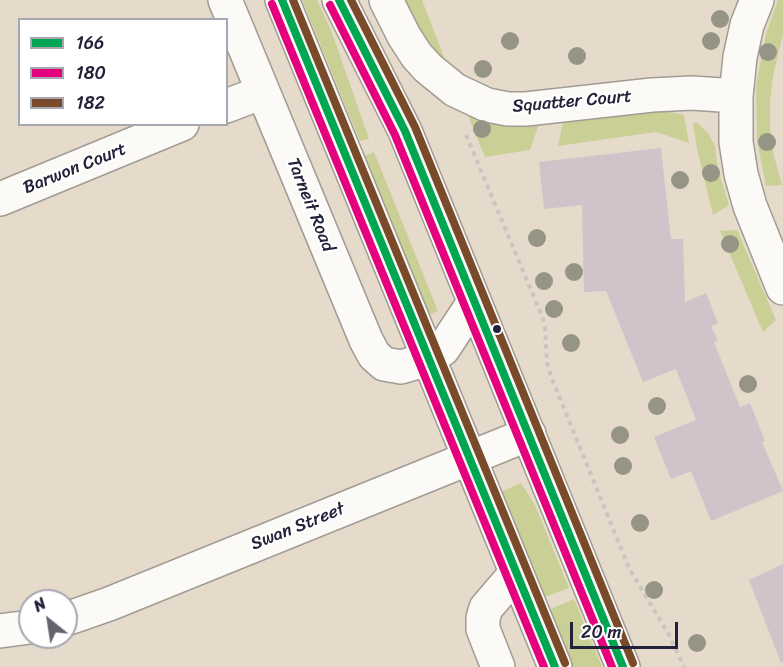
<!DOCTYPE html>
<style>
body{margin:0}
#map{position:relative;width:783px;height:667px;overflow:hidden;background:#e6dbcb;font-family:Sriracha,sans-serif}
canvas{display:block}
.legend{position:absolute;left:18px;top:18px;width:210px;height:108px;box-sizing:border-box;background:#fff;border:2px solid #a7a7b1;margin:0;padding:8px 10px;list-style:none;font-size:18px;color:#22223b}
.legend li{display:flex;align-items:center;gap:12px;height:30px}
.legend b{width:30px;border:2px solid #a7a7b1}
.north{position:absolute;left:18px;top:589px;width:60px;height:60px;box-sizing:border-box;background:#fff;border:2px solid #a7a7b1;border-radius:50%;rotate:330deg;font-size:16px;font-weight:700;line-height:24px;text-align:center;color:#22223b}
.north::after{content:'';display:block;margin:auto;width:21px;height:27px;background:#67636d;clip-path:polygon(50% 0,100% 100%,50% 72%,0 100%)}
.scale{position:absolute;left:570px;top:622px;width:108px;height:27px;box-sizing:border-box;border:3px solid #22223b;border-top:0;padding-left:8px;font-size:18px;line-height:21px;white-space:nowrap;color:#22223b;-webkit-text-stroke:4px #fff;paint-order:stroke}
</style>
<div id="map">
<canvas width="783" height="667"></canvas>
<ul class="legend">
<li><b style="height:8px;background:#00a651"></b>166</li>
<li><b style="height:8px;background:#e5007d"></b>180</li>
<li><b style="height:8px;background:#7a4b2a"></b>182</li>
</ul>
<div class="north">N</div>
<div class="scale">20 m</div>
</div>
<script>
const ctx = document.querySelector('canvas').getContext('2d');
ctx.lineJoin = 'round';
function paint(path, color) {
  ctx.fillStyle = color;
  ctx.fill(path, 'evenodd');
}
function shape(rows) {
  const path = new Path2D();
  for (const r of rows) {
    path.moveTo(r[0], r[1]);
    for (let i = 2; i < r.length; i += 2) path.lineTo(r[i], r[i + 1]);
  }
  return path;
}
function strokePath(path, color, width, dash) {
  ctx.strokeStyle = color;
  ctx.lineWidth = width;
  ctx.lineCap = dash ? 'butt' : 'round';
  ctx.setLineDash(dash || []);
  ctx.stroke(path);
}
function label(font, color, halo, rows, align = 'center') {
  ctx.font = font + ' Sriracha,sans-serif';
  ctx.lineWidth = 4.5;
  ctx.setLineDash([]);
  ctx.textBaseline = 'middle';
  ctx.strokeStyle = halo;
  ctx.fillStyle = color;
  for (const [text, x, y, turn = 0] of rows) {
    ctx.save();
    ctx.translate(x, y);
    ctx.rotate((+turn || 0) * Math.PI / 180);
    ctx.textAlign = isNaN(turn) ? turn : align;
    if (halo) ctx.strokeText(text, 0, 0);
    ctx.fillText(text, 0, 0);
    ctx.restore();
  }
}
paint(shape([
 [302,0,317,0,331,30,369,139,360,141],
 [400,0,422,0,444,57,437,59],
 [778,0,783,0,783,34,773,76,770,102,770,129,774,156,782,185,766,186,757,141,756,86,766,34],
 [666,111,684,115,689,143,656,132,558,146,563,122],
 [467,113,497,124,518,126,539,124,530,150,485,157],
 [696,122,708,133,715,146,718,169,729,205,713,215,697,149,693,123],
 [374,152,438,311,428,316,364,156],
 [737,230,776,320,763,332,720,231],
 [521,483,535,505,569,588,545,597,501,492],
 [574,599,602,667,572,667,549,610]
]), '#cacf95');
paint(shape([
 [661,148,671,239,683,239,685,302,706,293,718,323,711,326,718,341,714,342,740,407,750,403,765,441,762,442,783,491,711,521,691,471,671,479,654,437,696,420,676,369,643,382,606,291,584,292,582,205,544,209,539,162],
 [783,564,783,662,781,663,749,580]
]), '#d0c3c9');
const street = shape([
 [225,0,366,340,374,355,384,364,401,367,428,359,443,349,474,302],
 [386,0,404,36,417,56,428,68,455,90,487,105,508,109,526,109,652,95,692,93,736,96],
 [757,0,747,25,740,57,736,96,736,142,741,174,750,206,783,288],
 [226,106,263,92],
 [0,199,182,124],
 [66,619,109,604,529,434],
 [0,631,30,627],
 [498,667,483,629,483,618,486,608,516,573]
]);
const secondary = shape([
 [282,0,555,667],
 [339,0,405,131,623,667]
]);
strokePath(street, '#a19b95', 36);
strokePath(secondary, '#a19b95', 36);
strokePath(shape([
 [466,135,542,316,545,327,547,363,552,379,629,568,669,635,684,667]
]), '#c7c6c3', 4, [4.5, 4.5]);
strokePath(street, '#fbfaf7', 33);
strokePath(secondary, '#fbfaf7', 33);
strokePath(shape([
 [282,0,555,667],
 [339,0,405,131,623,667]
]), '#00a651', 8);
strokePath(shape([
 [272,4,544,667],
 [330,5,395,135,612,667]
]), '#e5007d', 8);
strokePath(shape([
 [293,0,565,663],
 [351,0,415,127,633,663]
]), '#7a4b2a', 8);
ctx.fillStyle = '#969585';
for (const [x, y] of [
 [720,19],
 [510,41],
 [711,41],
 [768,52],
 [577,56],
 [483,69],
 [482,129],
 [767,142],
 [711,173],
 [680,180],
 [537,238],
 [730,244],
 [574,272],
 [544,281],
 [554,309],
 [571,343],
 [748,384],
 [657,406],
 [620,435],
 [623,466],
 [640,523],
 [654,590],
 [697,643]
]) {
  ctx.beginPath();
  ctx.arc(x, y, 9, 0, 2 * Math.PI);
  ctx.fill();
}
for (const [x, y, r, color] of [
 [497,329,5,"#22223b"]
]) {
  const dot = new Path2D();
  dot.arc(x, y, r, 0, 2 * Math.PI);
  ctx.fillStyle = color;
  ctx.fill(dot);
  strokePath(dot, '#fff', 2);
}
label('18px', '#22223b', '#fff', [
 ["Squatter Court",572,102,-5],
 ["Barwon Court",75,169,-22],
 ["Tarneit Road",310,205,68],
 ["Swan Street",298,527,-22]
]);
</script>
